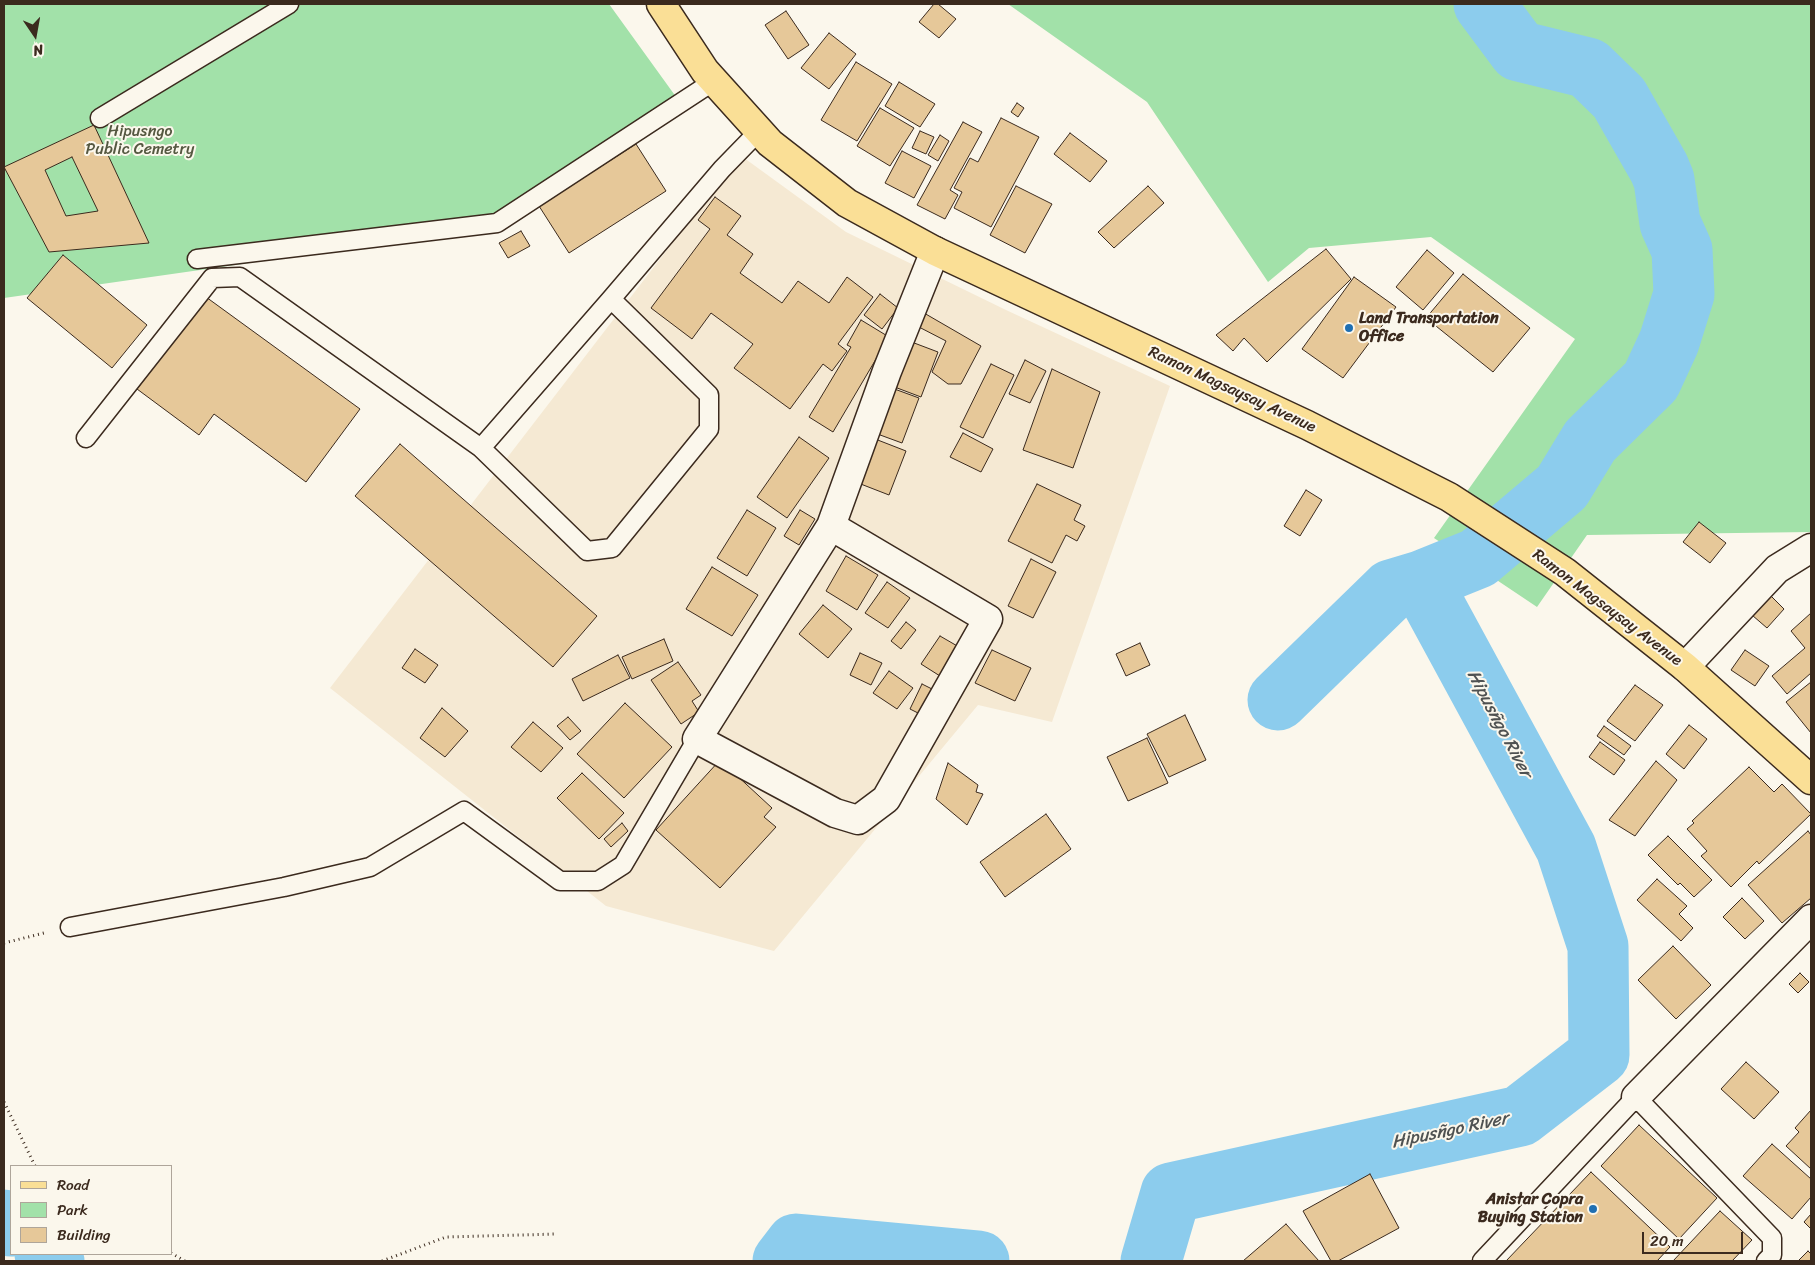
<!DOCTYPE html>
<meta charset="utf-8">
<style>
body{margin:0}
#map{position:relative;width:1815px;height:1265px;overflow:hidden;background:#fbf7ec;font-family:Sriracha,sans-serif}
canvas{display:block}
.frame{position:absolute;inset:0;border:5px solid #3b2a1e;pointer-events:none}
.legend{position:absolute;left:10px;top:1165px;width:162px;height:90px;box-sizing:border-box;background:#fbf7ec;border:1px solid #aea59a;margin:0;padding:6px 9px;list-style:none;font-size:15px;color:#3b2a1e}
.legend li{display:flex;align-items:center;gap:10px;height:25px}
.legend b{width:25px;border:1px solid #aea59a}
.north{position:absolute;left:10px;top:10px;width:50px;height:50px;-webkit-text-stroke:4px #fbf7ec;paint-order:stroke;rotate:168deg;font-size:14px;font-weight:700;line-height:20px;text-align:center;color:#3b2a1e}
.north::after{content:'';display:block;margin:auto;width:18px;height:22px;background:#3b2a1e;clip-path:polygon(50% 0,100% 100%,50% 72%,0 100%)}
.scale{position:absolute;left:1642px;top:1232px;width:101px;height:22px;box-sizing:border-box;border:2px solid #3b2a1e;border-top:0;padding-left:6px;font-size:15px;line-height:18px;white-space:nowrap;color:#3b2a1e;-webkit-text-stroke:4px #fbf7ec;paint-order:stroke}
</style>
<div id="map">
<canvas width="1815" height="1265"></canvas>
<div class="frame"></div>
<ul class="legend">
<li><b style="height:6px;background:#fadf96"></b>Road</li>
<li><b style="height:14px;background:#a2e1a9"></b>Park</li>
<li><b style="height:14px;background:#e6c899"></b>Building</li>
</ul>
<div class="north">N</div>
<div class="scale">20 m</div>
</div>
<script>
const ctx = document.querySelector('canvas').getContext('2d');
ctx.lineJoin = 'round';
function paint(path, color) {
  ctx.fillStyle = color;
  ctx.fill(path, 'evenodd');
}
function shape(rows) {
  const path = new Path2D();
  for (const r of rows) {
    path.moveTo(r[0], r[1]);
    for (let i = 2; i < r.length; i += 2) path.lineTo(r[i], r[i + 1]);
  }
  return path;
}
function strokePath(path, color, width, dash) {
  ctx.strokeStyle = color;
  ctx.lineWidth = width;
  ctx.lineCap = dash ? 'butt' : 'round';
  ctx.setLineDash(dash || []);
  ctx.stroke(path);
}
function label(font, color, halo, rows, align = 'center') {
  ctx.font = font + ' Sriracha,sans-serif';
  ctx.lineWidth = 4;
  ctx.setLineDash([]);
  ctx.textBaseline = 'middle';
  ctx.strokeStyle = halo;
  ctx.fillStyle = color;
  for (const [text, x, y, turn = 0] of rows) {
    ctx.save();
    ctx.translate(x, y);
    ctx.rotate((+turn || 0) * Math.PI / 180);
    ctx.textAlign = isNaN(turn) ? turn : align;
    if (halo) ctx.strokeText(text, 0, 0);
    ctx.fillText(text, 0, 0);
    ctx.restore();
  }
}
paint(shape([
 [740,155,846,232,1006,310,1170,386,1052,722,978,705,774,951,606,906,330,688]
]), '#f5e9d3');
paint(shape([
 [4,4,609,4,679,101,494,228,4,298],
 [1008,4,1811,4,1811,532,1587,535,1537,607,1434,538,1575,339,1431,237,1309,248,1268,282,1147,102]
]), '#a2e1a9');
strokePath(shape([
 [1278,700,1391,590,1421,581,1478,558,1562,487,1590,441,1651,381,1669,342,1684,294,1682,250,1670,223,1664,180,1659,168,1619,98,1588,68,1519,51,1484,4],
 [4,1220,11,1226],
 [45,1254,54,1261],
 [783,1261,796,1244,979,1261],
 [1151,1261,1171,1193,1520,1116,1599,1055,1598,946,1566,848,1421,581]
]), '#8ccced', 61);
const building = shape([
 [934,4,938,4,956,19,939,38,919,22,934,4],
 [786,11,809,45,788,59,765,25,786,11],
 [829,33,856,54,829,89,801,68,829,33],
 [856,62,892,84,857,141,821,120,856,62],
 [899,82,935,104,920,127,885,106,899,82],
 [1017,103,1024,108,1018,117,1011,112,1017,103],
 [880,108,914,128,890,166,857,146,880,108],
 [1001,118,1039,137,991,227,954,208,962,192,954,188,970,158,978,162,1001,118],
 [963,122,982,132,950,190,958,195,945,219,917,205,963,122],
 [94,125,149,243,49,252,4,167,94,125],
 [72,157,98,211,66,216,45,170,72,157],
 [920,131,934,137,926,154,912,148,920,131],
 [1070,133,1107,161,1090,182,1054,154,1070,133],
 [940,135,949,141,938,161,928,155,940,135],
 [636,144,666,191,569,253,539,206,636,144],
 [902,151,931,166,914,198,885,183,902,151],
 [1016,186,1052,204,1025,253,990,235,1016,186],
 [1148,186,1164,203,1114,248,1098,232,1148,186],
 [715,197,741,216,727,235,753,254,740,273,782,303,798,281,829,303,847,277,873,297,838,344,847,351,832,371,823,364,790,409,734,368,753,344,711,313,692,339,651,308,710,229,698,220,715,197],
 [521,231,530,246,508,258,499,243,521,231],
 [1326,249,1351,279,1267,362,1244,338,1233,351,1216,335,1326,249],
 [1427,250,1454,273,1423,310,1396,287,1427,250],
 [63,255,147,325,112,368,27,298,63,255],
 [1463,274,1530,328,1493,372,1426,318,1463,274],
 [1354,277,1396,307,1343,378,1302,349,1354,277],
 [880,294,898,308,882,329,864,315,880,294],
 [206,297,360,409,306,482,214,414,199,435,137,389,206,297],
 [924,313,981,346,961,384,948,384,932,372,946,341,917,326,924,313],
 [861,320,889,337,833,432,809,417,851,347,847,345,861,320],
 [901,338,938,352,921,397,884,383,901,338],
 [1025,360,1046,371,1030,403,1009,394,1025,360],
 [991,364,1014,375,983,438,960,427,991,364],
 [1052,369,1100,392,1073,468,1023,450,1052,369],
 [889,387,919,398,902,443,872,432,889,387],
 [963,433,993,449,981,472,950,457,963,433],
 [799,437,829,458,787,518,757,497,799,437],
 [870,437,906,451,889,495,853,481,870,437],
 [400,444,597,616,553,667,355,496,400,444],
 [1037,484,1081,505,1074,520,1085,526,1077,541,1066,535,1052,563,1008,541,1037,484],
 [1306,490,1322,500,1300,536,1284,526,1306,490],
 [747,510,776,528,747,576,717,558,747,510],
 [800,510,815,519,799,545,784,536,800,510],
 [1699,522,1726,543,1710,563,1683,542,1699,522],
 [846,556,878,575,857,610,826,591,846,556],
 [1031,559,1056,572,1033,618,1008,606,1031,559],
 [712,567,758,595,732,636,686,609,712,567],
 [887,582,910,598,888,628,865,613,887,582],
 [1764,589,1784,609,1767,628,1745,609,1764,589],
 [823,605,852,629,828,658,799,634,823,605],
 [1811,613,1811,673,1787,694,1772,676,1805,648,1791,631,1811,613],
 [906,622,916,630,901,649,891,641,906,622],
 [940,636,959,647,940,676,921,664,940,636],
 [664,639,673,661,632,679,622,657,664,639],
 [1140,643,1150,665,1126,676,1116,654,1140,643],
 [415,649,438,665,425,683,402,668,415,649],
 [992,650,1031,668,1015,701,975,683,992,650],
 [1745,650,1769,666,1755,686,1731,670,1745,650],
 [860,653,882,663,871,685,850,675,860,653],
 [618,655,630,678,583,701,572,679,618,655],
 [678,662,701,695,692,701,699,712,681,724,651,680,678,662],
 [889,671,913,688,897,709,873,693,889,671],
 [1811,682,1811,733,1786,702,1811,682],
 [922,684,938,692,926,717,910,709,922,684],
 [1635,685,1663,705,1635,741,1607,721,1635,685],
 [625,703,672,747,624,798,577,754,625,703],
 [442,708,468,731,445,757,420,738,442,708],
 [1185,715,1206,760,1169,777,1147,734,1185,715],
 [568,717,581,731,570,740,557,726,568,717],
 [533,722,563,748,541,772,511,747,533,722],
 [1689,725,1707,739,1684,769,1666,754,1689,725],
 [1604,726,1631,746,1624,755,1597,736,1604,726],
 [1147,738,1168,783,1128,801,1107,757,1147,738],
 [1600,742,1625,760,1614,775,1589,757,1600,742],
 [720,760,772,808,764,817,776,827,720,888,656,830,720,760],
 [1656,761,1677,780,1635,836,1609,820,1656,761],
 [948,763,978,785,976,792,983,794,967,825,936,799,948,763],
 [1749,767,1774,792,1782,784,1811,814,1759,864,1757,861,1731,887,1701,856,1707,851,1687,829,1694,823,1692,821,1749,767],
 [582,773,624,813,599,839,557,798,582,773],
 [1046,814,1071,849,1005,897,980,862,1046,814],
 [622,823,628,831,611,847,604,839,622,823],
 [1808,831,1811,835,1811,898,1782,923,1748,885,1808,831],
 [1668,836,1712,880,1694,897,1680,883,1678,885,1648,855,1668,836],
 [1657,879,1687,906,1679,914,1693,928,1681,941,1637,900,1657,879],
 [1742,898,1764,921,1745,939,1723,917,1742,898],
 [1673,946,1711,985,1676,1019,1638,980,1673,946],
 [1800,973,1809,982,1798,993,1789,984,1800,973],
 [1746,1062,1779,1092,1754,1119,1721,1089,1746,1062],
 [1811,1110,1811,1169,1786,1146,1799,1132,1795,1128,1811,1110],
 [1639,1125,1717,1198,1679,1239,1601,1166,1639,1125],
 [1772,1144,1811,1179,1811,1197,1792,1219,1743,1176,1772,1144],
 [1591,1172,1670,1247,1657,1261,1506,1261,1591,1172],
 [1370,1174,1399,1228,1338,1261,1331,1261,1303,1211,1370,1174],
 [1720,1211,1752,1240,1732,1261,1673,1261,1720,1211],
 [1811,1214,1811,1229,1804,1222,1811,1214],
 [1286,1224,1319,1261,1243,1261,1286,1224],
 [1808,1251,1811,1254,1811,1261,1798,1261,1808,1251]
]);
paint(building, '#e6c899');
strokePath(building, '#3b2a1e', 1);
const lane = shape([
 [100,118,289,4],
 [197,259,497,223,714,81],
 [86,438,212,278,240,277,481,448,611,299,722,169,759,131],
 [481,448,587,551,612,548,709,429,709,395,611,299],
 [70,927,284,887,370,867,464,811,560,881,598,881,623,865,697,739],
 [1482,1261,1636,1097,1772,1238,1772,1255,1766,1261]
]);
const street = shape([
 [831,526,988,619,886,799,858,820,835,813,697,739,831,526,887,371,935,251],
 [1685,667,1777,569,1811,548],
 [1636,1097,1811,919]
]);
const primary = shape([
 [661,4,705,71,770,143,847,203,935,251,1307,425,1449,497,1565,572,1685,667,1811,780]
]);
strokePath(lane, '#3b2a1e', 21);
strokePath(street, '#3b2a1e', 31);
strokePath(primary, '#3b2a1e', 31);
strokePath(shape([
 [4,943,44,933],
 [4,1102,35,1166],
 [171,1253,185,1261],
 [382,1261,446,1237,557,1234]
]), '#3b2a1e', 3, [1, 4]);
strokePath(lane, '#fbf7ec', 18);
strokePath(street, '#fbf7ec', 28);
strokePath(primary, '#fadf96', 28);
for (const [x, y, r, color] of [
 [1349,328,5,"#1f6fb2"],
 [1593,1209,5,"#1f6fb2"]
]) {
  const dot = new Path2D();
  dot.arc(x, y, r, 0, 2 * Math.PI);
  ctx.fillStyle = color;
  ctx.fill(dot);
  strokePath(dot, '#fbf7ec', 2);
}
label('16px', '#555841', '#fbf7ec', [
 ["Hipusngo",140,132],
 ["Public Cemetry",140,150]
]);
label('bold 16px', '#3b2a1e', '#fbf7ec', [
 ["Land Transportation",1359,319],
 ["Office",1359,337],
 ["Anistar Copra",1583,1200,"right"],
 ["Buying Station",1583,1218,"right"]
], 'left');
label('16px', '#3b2a1e', '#fbf7ec', [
 ["Ramon Magsaysay Avenue",1232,390,25],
 ["Ramon Magsaysay Avenue",1607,608,37]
]);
label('italic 18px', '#4f5252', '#fbf7ec', [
 ["Hipusñgo River",1499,724,62],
 ["Hipusñgo River",1450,1131,-12]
]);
</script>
